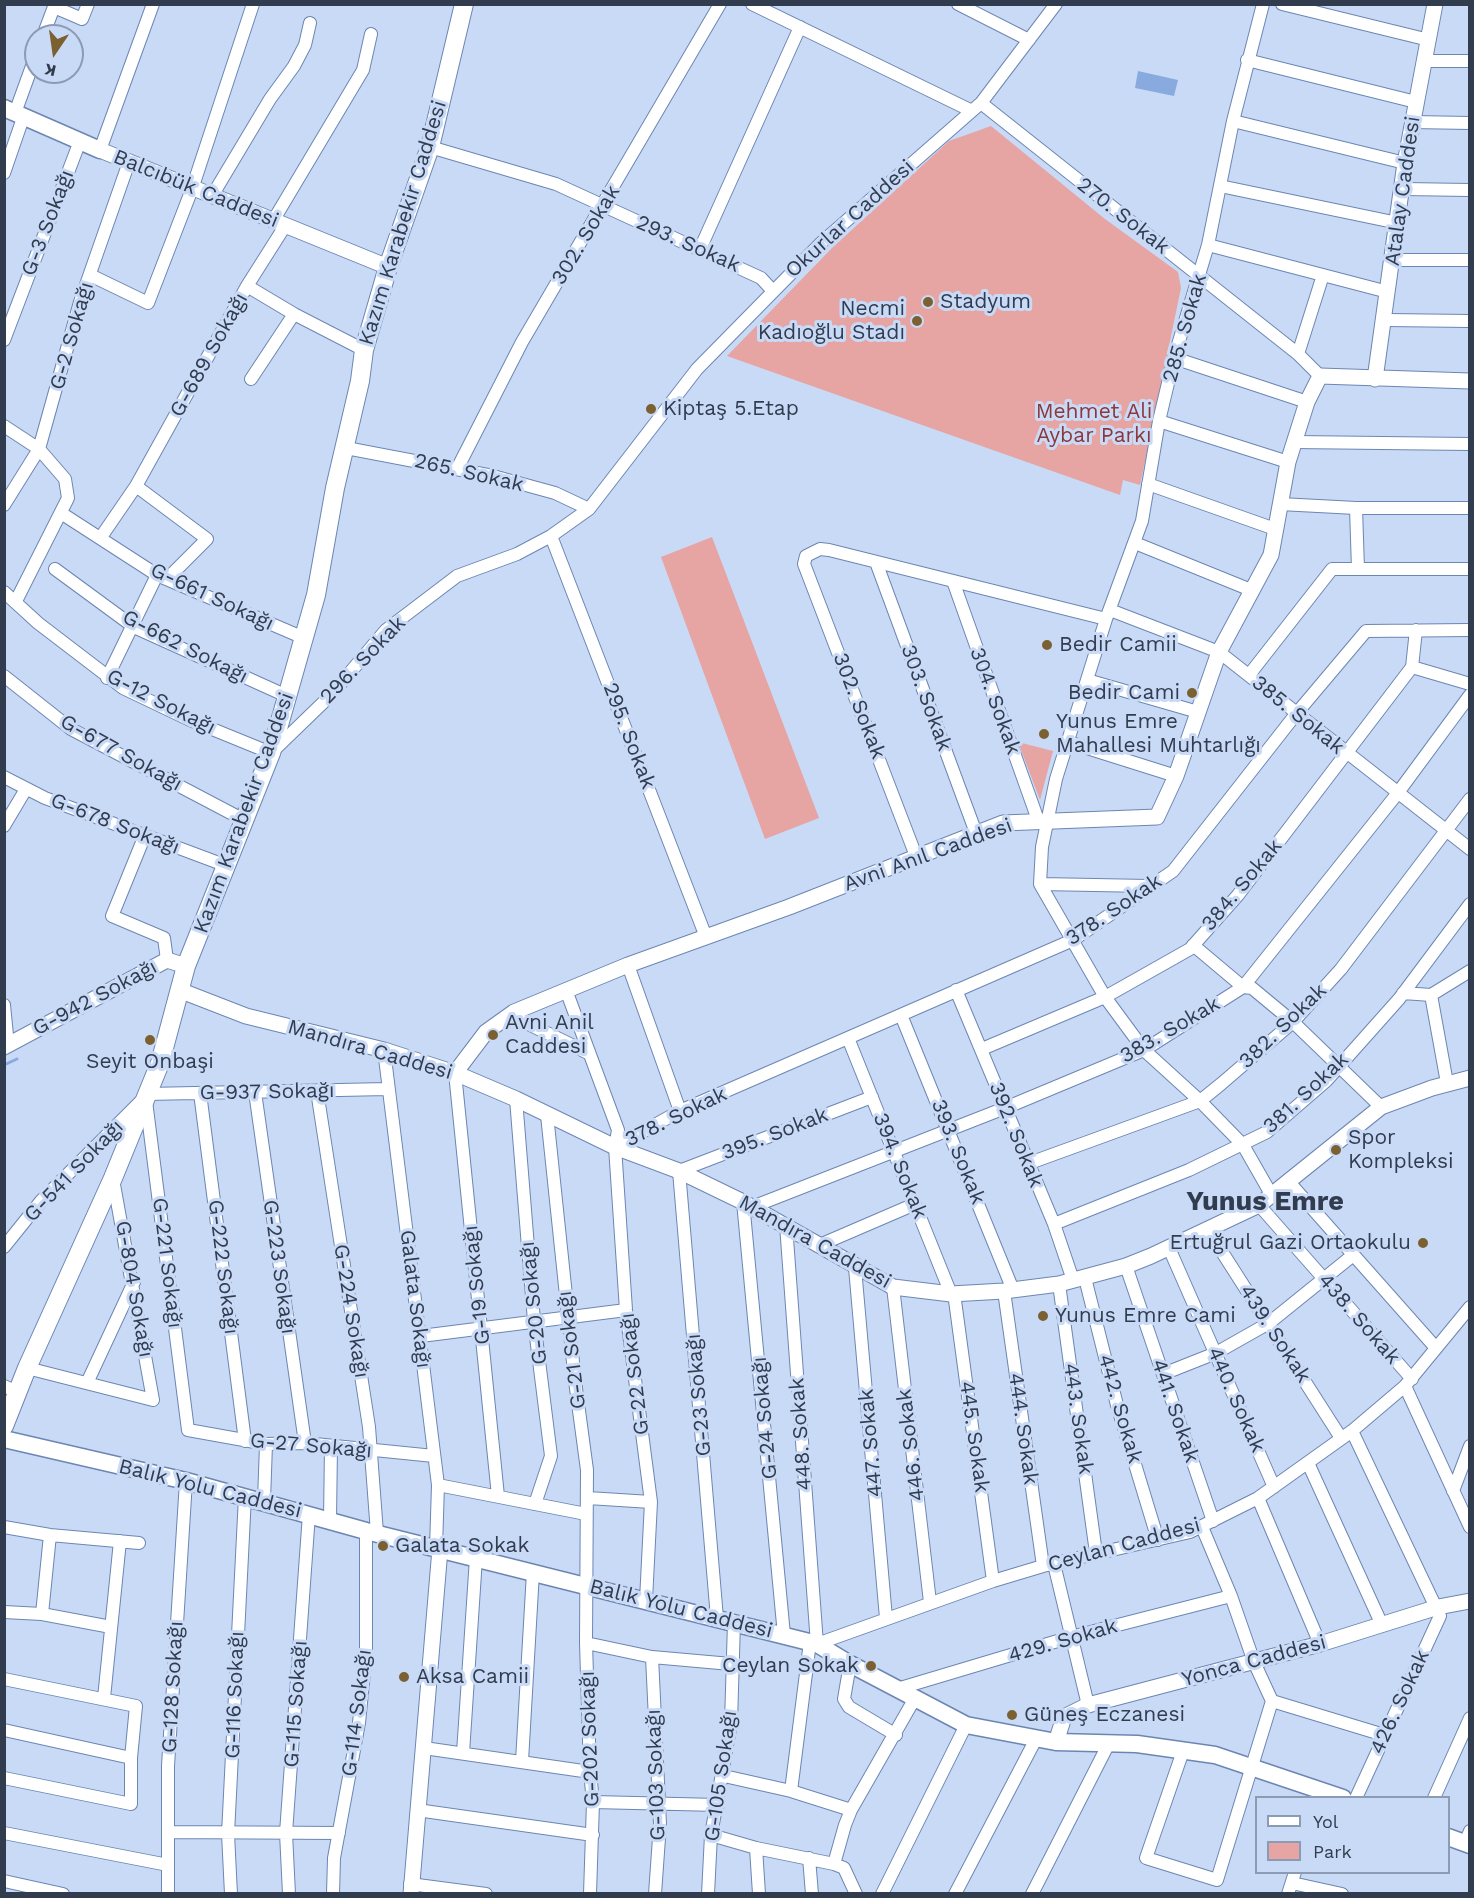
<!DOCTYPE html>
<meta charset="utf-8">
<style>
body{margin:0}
#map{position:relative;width:1474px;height:1898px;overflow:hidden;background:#c9daf7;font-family:"Work Sans",sans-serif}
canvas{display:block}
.frame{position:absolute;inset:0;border:6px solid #313c4f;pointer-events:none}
.legend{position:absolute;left:1255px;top:1796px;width:195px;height:78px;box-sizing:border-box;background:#c9daf7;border:2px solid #8c9bb4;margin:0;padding:8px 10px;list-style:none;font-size:18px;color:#313c4f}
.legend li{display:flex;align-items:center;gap:12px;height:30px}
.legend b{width:30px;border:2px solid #8c9bb4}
.north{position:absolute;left:24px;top:24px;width:60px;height:60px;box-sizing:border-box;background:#c9daf7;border:2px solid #8c9bb4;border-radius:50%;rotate:193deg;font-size:16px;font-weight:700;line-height:24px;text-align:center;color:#313c4f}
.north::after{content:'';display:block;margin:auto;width:21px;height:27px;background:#7b6032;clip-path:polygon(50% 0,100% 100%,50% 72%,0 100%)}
</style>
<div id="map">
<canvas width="1474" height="1898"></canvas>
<div class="frame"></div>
<ul class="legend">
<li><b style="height:8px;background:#fff"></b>Yol</li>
<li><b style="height:16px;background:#e6a4a3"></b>Park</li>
</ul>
<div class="north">K</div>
</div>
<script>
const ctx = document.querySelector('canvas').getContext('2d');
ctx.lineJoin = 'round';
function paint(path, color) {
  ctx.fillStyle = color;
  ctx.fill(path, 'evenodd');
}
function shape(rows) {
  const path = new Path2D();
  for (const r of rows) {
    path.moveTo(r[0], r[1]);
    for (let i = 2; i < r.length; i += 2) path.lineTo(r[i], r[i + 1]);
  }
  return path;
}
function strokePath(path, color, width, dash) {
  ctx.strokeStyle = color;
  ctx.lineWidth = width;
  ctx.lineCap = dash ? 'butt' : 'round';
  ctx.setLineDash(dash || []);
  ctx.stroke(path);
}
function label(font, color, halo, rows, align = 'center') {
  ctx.font = font + ' "Work Sans",sans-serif';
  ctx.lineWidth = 6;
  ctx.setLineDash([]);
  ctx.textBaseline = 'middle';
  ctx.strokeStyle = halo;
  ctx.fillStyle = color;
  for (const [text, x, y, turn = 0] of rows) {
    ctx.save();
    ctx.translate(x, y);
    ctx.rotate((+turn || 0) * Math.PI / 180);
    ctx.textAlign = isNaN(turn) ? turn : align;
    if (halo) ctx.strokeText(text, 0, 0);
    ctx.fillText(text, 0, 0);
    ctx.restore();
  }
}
paint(shape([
 [991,126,1105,219,1178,272,1181,288,1140,485,1123,480,1120,495,727,356,832,248,949,141],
 [712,537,819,818,765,839,661,557],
 [1018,742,1053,751,1040,800]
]), '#e6a4a3');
paint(shape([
 [1138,71,1178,80,1174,96,1135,88]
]), '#89aadf');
strokePath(shape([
 [4,1065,17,1059]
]), '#89aadf', 3);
const minor = shape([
 [752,4,972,111],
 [958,4,1029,40],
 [1263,4,1233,121,1208,245,1174,358,1159,421,1142,521,1106,619,1056,779,1042,847,1040,884,1105,997,1144,1050,1200,1101,1243,1145,1271,1194],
 [1282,4,1429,40],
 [54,7,82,19,88,4],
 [43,36,55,4],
 [1247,60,1416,102],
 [1424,61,1470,61],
 [981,103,1298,354,1320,376],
 [15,113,36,55],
 [1233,121,1405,163],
 [1412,122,1470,123],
 [430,147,556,184,761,278,772,290],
 [100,150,153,4],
 [4,173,23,118],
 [1220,186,1398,223],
 [1403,189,1470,190],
 [212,196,270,99,294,66,305,45,310,23],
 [273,221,363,70,371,34],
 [1208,245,1388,292],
 [700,249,800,27],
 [1394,260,1470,260],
 [90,275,148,303,192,189,253,4],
 [247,286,294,314,364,350],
 [1386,320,1470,321],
 [4,340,80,141],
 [1298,354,1323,275],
 [1174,358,1307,402],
 [251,379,294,314],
 [1159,421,1288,462],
 [4,426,39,449,65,479,68,498,16,601],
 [1294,442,1470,444],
 [346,448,493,476,555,493,589,509],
 [457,469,522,342,720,4],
 [1148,484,1275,529],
 [136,486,207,539,167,579],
 [1280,504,1356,508,1470,508],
 [4,505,39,449,80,302,129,162],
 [1356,508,1358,569],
 [61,513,157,575,304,638],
 [551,536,706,937],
 [101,537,136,486,247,286,285,226],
 [1135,543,1251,590],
 [876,562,976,833],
 [55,569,134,627,289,697],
 [953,581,1038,820],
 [4,592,38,623,123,688,190,720,271,753,331,695,386,630,457,576,517,554,551,536,589,509,697,369,821,243,981,103,1056,4],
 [1110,610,1219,652,1470,849],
 [1412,667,1470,684],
 [1249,675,1332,569,1470,569],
 [4,676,71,729,244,820],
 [107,678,157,575],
 [1087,680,1198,712],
 [1068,742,1176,776],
 [4,777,45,798,227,866],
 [4,826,26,789],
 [145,835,112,916,164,938,167,960],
 [916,856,804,564,806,556,820,549,829,550,1106,619],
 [1040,884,1149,886],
 [1193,945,1243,987,1252,988,1293,1022,1381,1107],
 [628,965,680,1111],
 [566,990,618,1130,615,1147,626,1310,651,1502,646,1600],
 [956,990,1054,1224,1073,1280],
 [1403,993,1431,995,1470,971],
 [1431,995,1447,1083],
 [4,1005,8,1045],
 [510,1015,588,1053],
 [901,1015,1013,1290],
 [848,1038,951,1294],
 [982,1049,1105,997,1190,949,1238,895,1412,667,1416,630],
 [384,1050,438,1485,436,1548],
 [455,1073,498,1496],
 [317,1091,369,1427,377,1533],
 [255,1092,305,1443],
 [200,1093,245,1441],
 [147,1094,387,1089],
 [516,1099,534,1321,551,1456,535,1504],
 [146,1101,188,1430,266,1444,305,1443,434,1456],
 [547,1115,575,1381,587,1470,586,1643,590,1772,593,1802,590,1894],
 [615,1147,680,1111,1073,940,1173,871,1296,714,1366,631,1470,630],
 [1027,1164,1200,1101,1221,1084,1293,1022,1341,969,1470,799],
 [1288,1181,1436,1348],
 [743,1202,784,1635],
 [1259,1205,1412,1379],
 [752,1207,1005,1108,1144,1050,1243,987,1397,794,1470,695],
 [1054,1224,1189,1170,1267,1132,1326,1081,1399,999,1470,904],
 [786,1225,817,1644,993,1581,1043,1566,1190,1532,1258,1498,1352,1431,1405,1386,1470,1307],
 [1208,1230,1341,1438],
 [822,1244,915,1204],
 [4,1247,41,1201,140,1102],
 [1169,1248,1274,1487],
 [1126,1266,1213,1521],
 [855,1268,886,1618],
 [1085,1278,1117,1405,1158,1540],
 [1059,1284,1096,1553],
 [893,1287,930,1602],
 [1004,1291,1043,1566],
 [954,1293,993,1581],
 [421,1336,626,1310],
 [27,1368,153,1400,113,1179],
 [1163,1374,1216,1353,1269,1323,1352,1256],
 [87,1383,134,1282],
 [4,1386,17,1392],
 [1405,1386,1470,1527],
 [1352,1431,1440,1616,1356,1798],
 [1308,1463,1382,1625],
 [438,1485,586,1514],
 [1453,1491,1470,1446],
 [588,1498,651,1502],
 [1258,1498,1320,1644],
 [264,1501,266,1444],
 [330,1520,331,1446],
 [4,1527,50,1535,139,1543],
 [1054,1564,1088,1705],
 [4,1612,42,1614,111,1627],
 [42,1614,50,1535],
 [717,1618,679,1171,872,1097],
 [586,1643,652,1657,731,1664],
 [652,1657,660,1824,655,1894],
 [850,1664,844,1699,849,1707,896,1735],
 [4,1679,136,1706,131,1758,131,1804,4,1778],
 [897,1689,1071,1637,1231,1596],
 [104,1698,120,1541],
 [1272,1701,1384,1735],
 [4,1730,131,1758],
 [424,1748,590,1772],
 [1183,1751,1146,1858,1217,1880,1272,1701,1254,1662,1231,1596,1202,1527],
 [463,1753,476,1558],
 [522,1761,533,1572],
 [724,1776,791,1791,851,1810],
 [791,1791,810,1642],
 [1434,1798,1470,1718],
 [593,1802,718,1805],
 [417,1810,593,1835],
 [168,1832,339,1833],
 [4,1833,168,1865],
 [711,1835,756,1848,834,1864,844,1868,856,1894],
 [1465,1843,1470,1831],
 [756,1848,759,1894],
 [809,1858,812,1894],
 [834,1864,845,1825,851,1810,915,1698],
 [4,1881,63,1894],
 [1292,1883,1342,1894],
 [410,1884,486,1894],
 [168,1894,168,1766,186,1481],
 [231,1894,228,1834,245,1496],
 [289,1894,286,1833,309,1514],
 [333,1894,334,1858,359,1723,366,1652,366,1531],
 [708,1894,711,1835,731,1723,734,1622],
 [882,1894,966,1725],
 [955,1894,1037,1737],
 [1032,1894,1109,1743],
 [1288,1894,1295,1872]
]);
const tertiary = shape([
 [100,150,388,267],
 [1375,379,1405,163,1435,4],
 [179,990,246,1016,384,1050,455,1073,516,1099,615,1147,679,1171,743,1202,893,1287,951,1294,1004,1291,1059,1284,1126,1266,1151,1256,1259,1205,1381,1107,1432,1088,1470,1078],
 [4,1047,167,960,186,966],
 [455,1073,486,1032,514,1012,628,965,789,907,1003,823,1157,817,1176,776,1219,652,1271,555,1288,462,1307,402,1320,376,1470,381],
 [1056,1742,1064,1717,1088,1705,1320,1644,1438,1607,1470,1601],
 [411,1894,440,1549]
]);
const secondary = shape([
 [4,108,100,150],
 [4,1439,186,1481,366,1531,817,1644,850,1664,966,1725,1056,1742,1137,1744,1215,1755,1343,1798],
 [1448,1837,1470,1845]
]);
const primary = shape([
 [4,1426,27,1368,113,1178,160,1063,186,966,271,753,316,595,335,488,360,381,364,350,388,267,430,147,464,4]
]);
strokePath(minor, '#6c86b2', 14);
strokePath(tertiary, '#6c86b2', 17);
strokePath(secondary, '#6c86b2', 19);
strokePath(primary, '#6c86b2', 20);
strokePath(minor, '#fff', 12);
strokePath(tertiary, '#fff', 15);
strokePath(secondary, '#fff', 16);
strokePath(primary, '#fff', 18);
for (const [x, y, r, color] of [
 [928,302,6,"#7b6032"],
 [917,321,6,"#7b6032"],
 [651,409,6,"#7b6032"],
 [1047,645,6,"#7b6032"],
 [1192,693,6,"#7b6032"],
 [1044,734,6,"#7b6032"],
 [493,1035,6,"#7b6032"],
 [150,1040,6,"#7b6032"],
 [1336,1150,6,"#7b6032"],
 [1423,1243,6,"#7b6032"],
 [1043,1316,6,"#7b6032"],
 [383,1546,6,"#7b6032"],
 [871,1666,6,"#7b6032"],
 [404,1677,6,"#7b6032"],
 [1012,1715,6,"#7b6032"]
]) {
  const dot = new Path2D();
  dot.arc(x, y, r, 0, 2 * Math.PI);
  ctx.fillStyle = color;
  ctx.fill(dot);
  strokePath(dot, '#c9daf7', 2);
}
label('21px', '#313c4f', '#c9daf7', [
 ["Balcıbük Caddesi",196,189,22],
 ["Atalay Caddesi",1403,191,-82],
 ["270. Sokak",1123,216,38],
 ["Okurlar Caddesi",850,219,-42],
 ["G-3 Sokağı",48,223,-69],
 ["Kazım Karabekir Caddesi",403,223,-73],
 ["302. Sokak",586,235,-59],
 ["293. Sokak",688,244,24],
 ["285. Sokak",1185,328,-74],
 ["G-2 Sokağı",72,336,-74],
 ["G-689 Sokağı",209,355,-61],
 ["265. Sokak",469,473,13],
 ["G-661 Sokağı",212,597,25],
 ["G-662 Sokağı",185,647,27],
 ["296. Sokak",363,660,-46],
 ["303. Sokak",926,698,70],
 ["304. Sokak",995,701,70],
 ["G-12 Sokağı",161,702,27],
 ["302. Sokak",859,706,69],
 ["385. Sokak",1298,715,39],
 ["295. Sokak",629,736,69],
 ["G-677 Sokağı",121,753,29],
 ["Kazım Karabekir Caddesi",244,813,-70],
 ["G-678 Sokağı",115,824,21],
 ["Avni Anıl Caddesi",928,855,-20],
 ["384. Sokak",1242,885,-50],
 ["378. Sokak",1114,910,-34],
 ["G-942 Sokağı",95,998,-28],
 ["382. Sokak",1283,1026,-44],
 ["383. Sokak",1170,1030,-30],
 ["Mandıra Caddesi",370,1050,16],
 ["G-937 Sokağı",267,1092,-1],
 ["381. Sokak",1306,1093,-43],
 ["378. Sokak",676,1117,-26],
 ["395. Sokak",775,1134,-21],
 ["392. Sokak",1016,1135,68],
 ["393. Sokak",958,1152,68],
 ["394. Sokak",900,1166,68],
 ["G-541 Sokağı",74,1171,-46],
 ["Mandıra Caddesi",815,1242,29],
 ["G-221 Sokağı",167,1263,83],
 ["G-222 Sokağı",223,1267,83],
 ["G-223 Sokağı",279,1267,82],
 ["G-19 Sokağı",477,1285,-96],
 ["G-804 Sokağı",134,1289,80],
 ["Galata Sokağı",415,1299,83],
 ["G-20 Sokağı",534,1303,-96],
 ["G-224 Sokağı",351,1311,81],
 ["438. Sokak",1359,1319,49],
 ["439. Sokak",1275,1334,57],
 ["G-21 Sokağı",572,1350,-97],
 ["G-22 Sokağı",635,1374,-97],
 ["G-23 Sokağı",699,1395,-95],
 ["440. Sokak",1236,1400,66],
 ["442. Sokak",1120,1409,74],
 ["441. Sokak",1175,1411,71],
 ["G-24 Sokağı",765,1418,-95],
 ["443. Sokak",1078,1419,82],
 ["444. Sokak",1023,1429,82],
 ["448. Sokak",801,1434,-94],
 ["445. Sokak",974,1437,82],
 ["447. Sokak",871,1443,-95],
 ["446. Sokak",911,1445,-97],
 ["G-27 Sokağı",311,1446,5],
 ["Balık Yolu Caddesi",210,1489,14],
 ["Ceylan Caddesi",1124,1545,-15],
 ["Balık Yolu Caddesi",681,1609,14],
 ["429. Sokak",1063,1641,-16],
 ["Yonca Caddesi",1254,1661,-15],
 ["G-128 Sokağı",173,1687,-87],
 ["G-116 Sokağı",235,1695,-88],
 ["426. Sokak",1400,1702,-65],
 ["G-115 Sokağı",296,1704,-86],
 ["G-114 Sokağı",357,1713,-83],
 ["G-202 Sokağı",590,1739,-92],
 ["G-103 Sokağı",656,1775,-92],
 ["G-105 Sokağı",721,1776,-82]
]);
label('21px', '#313c4f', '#c9daf7', [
 ["Stadyum",940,302],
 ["Necmi",905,309,"right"],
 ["Kadıoğlu Stadı",905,333,"right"],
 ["Kiptaş 5.Etap",663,409],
 ["Bedir Camii",1059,645],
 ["Bedir Cami",1180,693,"right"],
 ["Yunus Emre",1056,722],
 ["Mahallesi Muhtarlığı",1056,746],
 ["Avni Anil",505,1023],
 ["Caddesi",505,1047],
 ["Seyit Onbaşi",150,1062,"center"],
 ["Spor",1348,1138],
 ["Kompleksi",1348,1162],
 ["Ertuğrul Gazi Ortaokulu",1411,1243,"right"],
 ["Yunus Emre Cami",1055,1316],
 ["Galata Sokak",395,1546],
 ["Ceylan Sokak",859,1666,"right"],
 ["Aksa Camii",416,1677],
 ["Güneş Eczanesi",1024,1715]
], 'left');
label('21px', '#8b373b', '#c9daf7', [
 ["Mehmet Ali",1094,412],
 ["Aybar Parkı",1094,436]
]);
label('bold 27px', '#313c4f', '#c9daf7', [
 ["Yunus Emre",1265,1202]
]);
</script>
